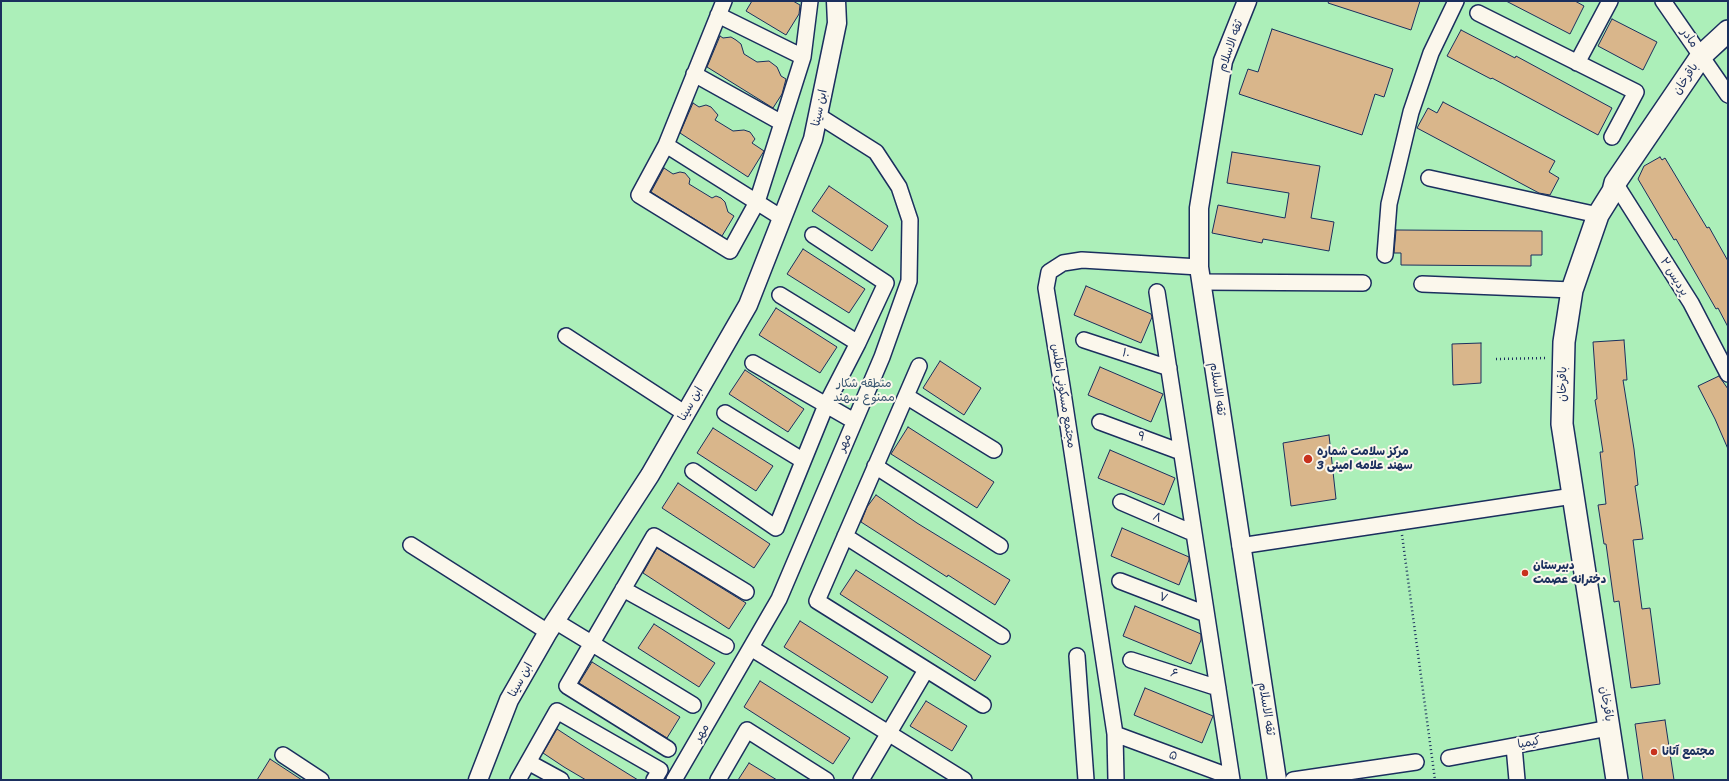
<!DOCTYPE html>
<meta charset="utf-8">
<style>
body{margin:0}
#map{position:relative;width:1729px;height:781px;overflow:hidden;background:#f1e4cf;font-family:Sriracha,sans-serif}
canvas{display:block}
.frame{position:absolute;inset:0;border:2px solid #1b2f5e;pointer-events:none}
</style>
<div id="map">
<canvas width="1729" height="781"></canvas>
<div class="frame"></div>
</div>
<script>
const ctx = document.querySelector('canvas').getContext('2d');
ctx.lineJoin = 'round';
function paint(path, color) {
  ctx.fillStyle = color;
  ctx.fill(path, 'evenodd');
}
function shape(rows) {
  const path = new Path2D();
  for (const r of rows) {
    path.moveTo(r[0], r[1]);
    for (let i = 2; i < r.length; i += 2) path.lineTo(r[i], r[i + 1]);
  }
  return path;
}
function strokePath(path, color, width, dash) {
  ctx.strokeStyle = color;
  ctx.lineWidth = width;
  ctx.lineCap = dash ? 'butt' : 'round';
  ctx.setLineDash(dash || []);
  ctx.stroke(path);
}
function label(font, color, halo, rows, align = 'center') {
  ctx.font = font + ' Sriracha,"Playpen Sans Arabic",sans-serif';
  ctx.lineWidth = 4;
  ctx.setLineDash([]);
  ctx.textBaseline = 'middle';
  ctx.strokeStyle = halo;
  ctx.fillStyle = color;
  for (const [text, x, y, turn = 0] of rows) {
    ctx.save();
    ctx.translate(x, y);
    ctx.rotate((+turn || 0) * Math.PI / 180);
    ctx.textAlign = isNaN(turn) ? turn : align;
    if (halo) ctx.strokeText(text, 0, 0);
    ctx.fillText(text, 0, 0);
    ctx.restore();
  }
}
paint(shape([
 [1,1,1728,1,1728,780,1,780]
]), '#acefb9');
const building = shape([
 [752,1,793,1,800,5,799,14,786,35,746,11,752,1],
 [1329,1,1420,1,1411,30,1328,3,1329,1],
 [1506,1,1575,1,1584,6,1570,34,1506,1],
 [1612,19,1657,42,1643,70,1598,46,1612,19],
 [1272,29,1393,69,1384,97,1375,94,1362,135,1239,94,1248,69,1258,72,1272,29],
 [1461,30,1515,58,1516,56,1612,108,1598,135,1492,78,1491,79,1447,56,1461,30],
 [720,36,723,38,731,37,736,40,741,44,744,54,757,62,769,61,777,67,781,76,786,79,782,94,773,108,707,67,720,36],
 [1443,102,1555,161,1549,172,1559,178,1550,195,1539,193,1417,128,1428,108,1437,113,1443,102],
 [693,103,699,107,706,105,711,107,718,115,715,120,733,131,744,130,750,132,755,139,752,143,764,151,748,177,680,133,693,103],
 [1232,152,1320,166,1311,218,1334,222,1329,251,1263,239,1262,243,1212,233,1218,205,1285,218,1289,193,1227,183,1232,152],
 [1660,157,1662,160,1665,158,1707,228,1709,227,1728,261,1728,327,1718,308,1716,309,1676,239,1674,240,1638,179,1644,166,1660,157],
 [664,168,673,174,680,172,685,173,690,179,689,184,712,198,716,196,721,198,725,202,728,212,734,216,722,236,651,192,664,168],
 [829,186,888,226,872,251,812,211,829,186],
 [1396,230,1542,231,1542,255,1531,255,1531,266,1401,265,1401,253,1394,253,1396,230],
 [803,249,865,289,849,313,787,274,803,249],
 [1086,286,1151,314,1152,317,1141,343,1074,315,1086,286],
 [776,308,837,347,820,373,759,335,776,308],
 [1624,340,1627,380,1623,380,1634,449,1638,485,1635,486,1643,539,1633,540,1642,609,1650,608,1660,684,1631,688,1619,601,1614,602,1606,544,1604,544,1598,505,1606,504,1600,452,1603,452,1595,400,1597,399,1593,342,1624,340],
 [1481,343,1481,383,1453,385,1452,344,1481,343],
 [940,361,981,388,964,415,923,388,940,361],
 [1100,367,1163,394,1151,422,1088,395,1100,367],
 [745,370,804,409,788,432,729,394,745,370],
 [1719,376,1728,389,1728,449,1715,419,1698,386,1719,376],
 [908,427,994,482,977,508,891,454,908,427],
 [713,428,773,466,756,491,697,453,713,428],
 [1329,435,1336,499,1291,506,1283,443,1329,435],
 [1110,450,1175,478,1164,505,1098,478,1110,450],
 [678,483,770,544,754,568,662,508,678,483],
 [876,495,917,523,1010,580,995,605,948,575,947,577,861,522,867,507,876,495],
 [1122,528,1189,557,1189,560,1179,585,1111,556,1122,528],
 [657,548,746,603,729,629,643,573,657,548],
 [856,570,991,656,975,681,840,594,856,570],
 [1135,606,1201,634,1201,640,1191,664,1123,636,1135,606],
 [800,621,888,677,872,703,784,647,800,621],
 [654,624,715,663,699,687,638,648,654,624],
 [592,662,680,717,667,738,579,683,592,662],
 [760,681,850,738,833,764,744,707,760,681],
 [1145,688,1213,716,1202,743,1134,715,1145,688],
 [926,701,967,726,952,751,910,726,926,701],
 [1665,720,1674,780,1643,780,1635,724,1665,720],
 [557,729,580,744,638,780,586,780,564,767,543,753,557,729],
 [270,759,302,780,257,780,270,759],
 [749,763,777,780,738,780,749,763]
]);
paint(building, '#d9b68b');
strokePath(building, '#1b2f5e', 1);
const minor = shape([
 [724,1,666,145,639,195,730,251,757,202,803,57,810,1],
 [1663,1,1728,95],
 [1478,13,1636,92,1612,137],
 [718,15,803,57],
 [1577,63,1610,1],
 [694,74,782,123],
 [666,145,782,218],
 [1429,178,1598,215],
 [1615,183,1691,303,1728,374],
 [1385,255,1389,204,1411,112,1431,53,1456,1],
 [1201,282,1363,283],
 [1422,284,1572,290],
 [1157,292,1232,780],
 [780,295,858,343],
 [566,336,686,414],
 [1084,340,1169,368],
 [753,363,854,421],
 [919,366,817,601,983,705],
 [906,396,994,450],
 [725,413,802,460],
 [1100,422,1181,452],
 [875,466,1000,546],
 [693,471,776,528,826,405,858,343,886,283,813,235],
 [1121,502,1193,533],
 [845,536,1002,636],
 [411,545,548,632],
 [1240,546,1573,496],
 [1120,581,1206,614],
 [623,589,726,646],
 [555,621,693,705],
 [751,648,964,780],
 [1077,656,1086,780],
 [1131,660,1218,688],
 [1115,734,1231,777],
 [1514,746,1517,780],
 [668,749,567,686,654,536,746,592],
 [283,755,321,780],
 [1449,758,1609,728],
 [528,762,561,780],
 [518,780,557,711,660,770,654,780],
 [674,780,779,599,882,357,909,281,910,220,899,187,876,152,819,116],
 [718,780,747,730,826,780],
 [861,780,926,670],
 [1116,780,1115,734,1062,386,1046,288,1049,272,1063,263,1082,260,1199,267],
 [1293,780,1416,762]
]);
const tertiary = shape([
 [1247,1,1223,61,1199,208,1199,267,1277,780],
 [478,780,509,700,548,632,650,475,748,305,813,139,837,23,836,1]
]);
const secondary = shape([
 [1617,780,1562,424,1564,342,1572,290,1598,215,1613,191,1615,183,1702,55,1728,31]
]);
strokePath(minor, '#1b2f5e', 18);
strokePath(tertiary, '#1b2f5e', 21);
strokePath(secondary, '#1b2f5e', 24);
strokePath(shape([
 [1496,359,1547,358],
 [1402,535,1435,780]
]), '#1b2f5e', 2.5, [1, 3]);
strokePath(minor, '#fbf7ec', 15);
strokePath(tertiary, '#fbf7ec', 18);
strokePath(secondary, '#fbf7ec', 21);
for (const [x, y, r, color] of [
 [1308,459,5,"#c8321e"],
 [1525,573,4,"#c8321e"],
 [1654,752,4,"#c8321e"]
]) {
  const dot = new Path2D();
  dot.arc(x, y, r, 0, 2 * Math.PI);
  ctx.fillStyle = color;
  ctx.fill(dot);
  strokePath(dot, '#fbf7ec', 1.5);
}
label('12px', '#1b2f5e', '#fbf7ec', [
 ["مادر",1689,38,54],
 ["ثقه الاسلام",1231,46,-71],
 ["باقرخان",1686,79,-56],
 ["ابن سینا",820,108,-78],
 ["پردیس ۲",1674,277,58],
 ["۱۰",1126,354,18],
 ["باقرخان",1563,384,-89],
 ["ثقه الاسلام",1217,389,82],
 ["مجتمع مسکونی اطلس",1063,396,81],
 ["ابن سینا",691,404,-60],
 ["۹",1141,437,21],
 ["مهر",845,443,-67],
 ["۸",1157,518,23],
 ["۷",1163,598,21],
 ["۶",1174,674,17],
 ["ابن سینا",521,680,-61],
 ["باقرخان",1606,704,81],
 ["ثقه الاسلام",1266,709,81],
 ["مهر",702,733,-60],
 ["کیمیا",1529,743,-10],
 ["۵",1173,756,20]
]);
label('12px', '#385570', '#fbf7ec', [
 ["منطقه شکار",864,384],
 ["ممنوع سهند",864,398]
]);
label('bold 12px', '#1b2f5e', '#fbf7ec', [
 ["مرکز سلامت شماره",1317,452],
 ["3 سهند علامه امینی",1317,466],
 ["دبیرستان",1533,566],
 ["دخترانه عصمت",1533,580],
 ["مجتمع آتانا",1662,752]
], 'left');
</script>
